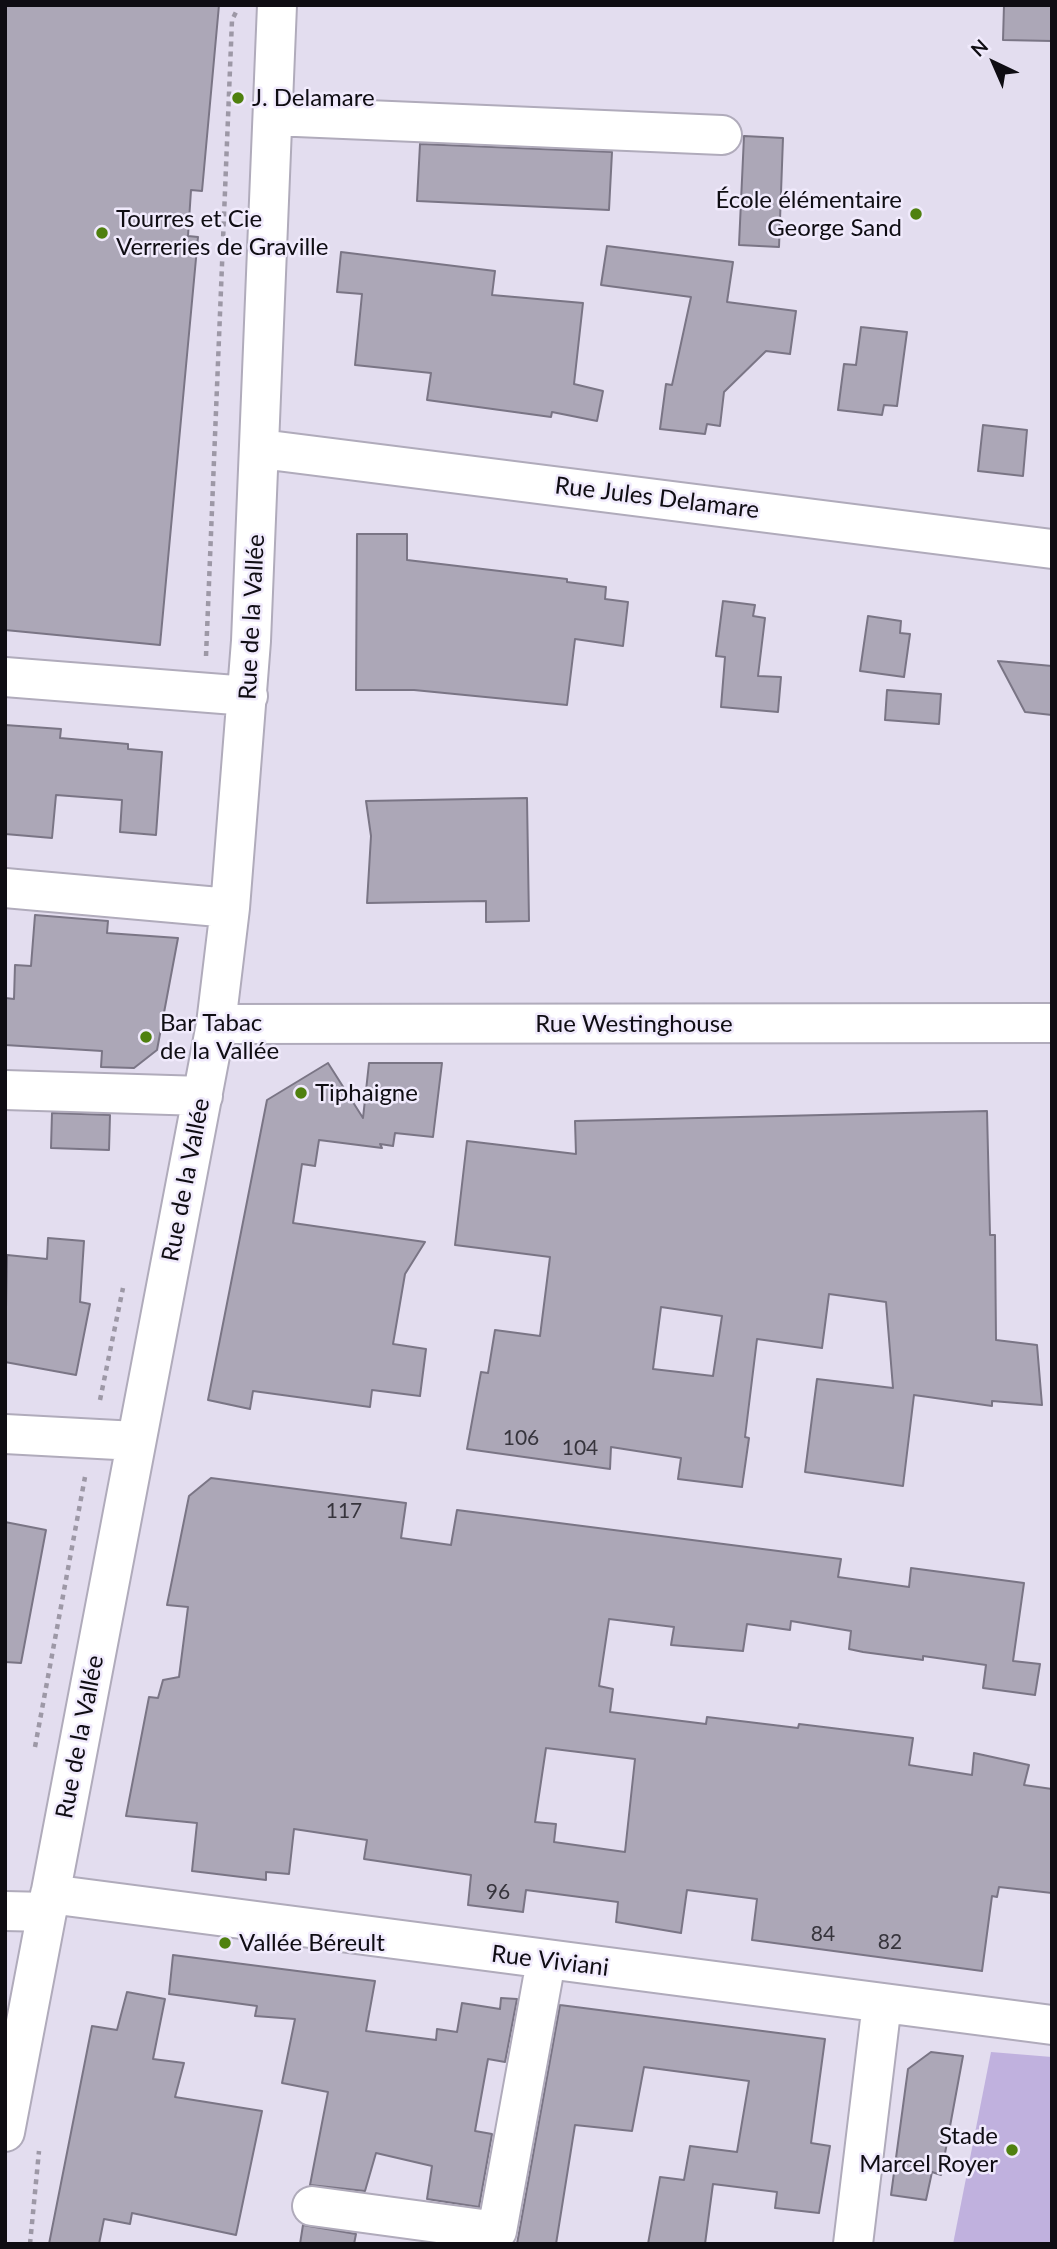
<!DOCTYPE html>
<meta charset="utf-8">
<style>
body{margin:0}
#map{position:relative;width:1057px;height:2249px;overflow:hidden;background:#e3ddef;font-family:Lato,sans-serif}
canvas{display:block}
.frame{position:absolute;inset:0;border:7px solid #0f0d13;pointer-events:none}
.north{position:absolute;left:959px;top:28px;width:70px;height:70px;-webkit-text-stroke:5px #f0eafc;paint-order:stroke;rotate:316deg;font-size:19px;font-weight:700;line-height:28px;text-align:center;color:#0f0d13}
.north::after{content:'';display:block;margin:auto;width:24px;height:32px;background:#0f0d13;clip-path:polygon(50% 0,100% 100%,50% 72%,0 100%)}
</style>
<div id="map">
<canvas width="1057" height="2249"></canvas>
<div class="frame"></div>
<div class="north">N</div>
</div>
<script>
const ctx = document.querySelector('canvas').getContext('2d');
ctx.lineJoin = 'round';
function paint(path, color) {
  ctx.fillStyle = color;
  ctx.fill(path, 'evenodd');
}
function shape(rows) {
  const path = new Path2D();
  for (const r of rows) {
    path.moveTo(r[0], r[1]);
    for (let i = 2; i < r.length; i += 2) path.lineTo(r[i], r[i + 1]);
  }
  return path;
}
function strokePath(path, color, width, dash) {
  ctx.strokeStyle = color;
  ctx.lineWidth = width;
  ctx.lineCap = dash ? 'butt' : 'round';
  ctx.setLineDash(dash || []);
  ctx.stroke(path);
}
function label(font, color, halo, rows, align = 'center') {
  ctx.font = font + ' Lato,sans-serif';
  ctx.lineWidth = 5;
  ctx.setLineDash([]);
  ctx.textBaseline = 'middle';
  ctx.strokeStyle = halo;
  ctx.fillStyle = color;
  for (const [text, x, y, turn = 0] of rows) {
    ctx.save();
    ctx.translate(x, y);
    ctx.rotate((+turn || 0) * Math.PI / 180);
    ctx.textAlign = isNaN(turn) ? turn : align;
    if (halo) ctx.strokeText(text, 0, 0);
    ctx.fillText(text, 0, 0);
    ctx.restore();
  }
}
paint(shape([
 [991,2052,1052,2057,1052,2244,953,2244]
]), '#c0b1de');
const building = shape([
 [5,5,219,5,202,191,191,190,188,236,198,237,160,645,5,630,5,5],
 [1004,5,1052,5,1052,41,1003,40,1004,5],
 [744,136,783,138,779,247,739,245,744,136],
 [420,144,612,152,609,210,417,201,420,144],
 [607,246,733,262,727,302,796,311,790,354,766,351,724,392,720,426,707,424,705,434,660,429,666,384,672,385,691,297,601,285,607,246],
 [341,252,495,271,492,295,583,303,574,384,603,391,597,421,552,412,551,417,427,400,431,373,355,365,362,294,337,292,341,252],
 [861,327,907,332,897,406,884,405,882,415,838,410,844,364,856,365,861,327],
 [983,425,1027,430,1023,476,978,471,983,425],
 [357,534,407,534,407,560,567,579,567,582,606,587,605,599,628,602,623,646,575,639,567,705,414,690,356,690,357,534],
 [723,601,755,605,753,616,765,618,758,676,781,677,778,712,721,707,725,657,716,656,723,601],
 [868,616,901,621,900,633,910,634,904,677,860,671,868,616],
 [998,661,1052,666,1052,715,1025,712,998,661],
 [887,690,941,694,939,724,885,720,887,690],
 [5,725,61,729,60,738,128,744,128,749,162,752,156,835,120,832,122,800,56,795,52,838,5,834,5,725],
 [527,798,529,921,486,922,486,901,367,903,371,836,366,801,527,798],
 [35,915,108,921,107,933,178,938,157,1050,134,1068,101,1067,102,1051,5,1045,5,998,14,999,15,965,31,966,35,915],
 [328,1063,363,1118,369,1063,442,1063,433,1137,395,1133,393,1146,380,1144,382,1148,319,1140,315,1166,302,1164,293,1223,425,1242,405,1274,393,1344,426,1349,420,1396,372,1390,370,1407,253,1391,250,1409,208,1400,267,1100,328,1063],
 [987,1111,990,1235,995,1235,996,1340,1037,1345,1042,1405,992,1401,992,1406,914,1395,903,1486,805,1472,817,1379,893,1388,886,1302,829,1294,822,1348,757,1339,745,1437,749,1438,742,1487,678,1479,681,1458,611,1447,610,1469,467,1449,481,1372,488,1373,495,1330,540,1336,550,1257,455,1245,467,1141,576,1154,575,1121,987,1111],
 [661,1307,722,1316,713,1376,653,1369,661,1307],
 [52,1113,110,1115,109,1150,51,1148,52,1113],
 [48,1238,84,1241,80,1302,90,1304,76,1375,5,1362,7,1255,47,1259,48,1238],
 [211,1478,406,1503,401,1538,451,1545,457,1510,841,1559,838,1577,909,1587,911,1568,1024,1583,1013,1661,1040,1664,1035,1695,983,1688,986,1665,923,1656,923,1660,863,1652,849,1649,851,1631,791,1621,790,1630,747,1624,743,1651,671,1645,674,1627,609,1619,599,1686,613,1689,610,1712,706,1724,707,1717,798,1728,799,1724,913,1738,909,1765,972,1775,974,1753,1029,1765,1024,1785,1052,1789,1052,1893,999,1887,997,1897,992,1896,982,1971,752,1940,757,1899,687,1890,681,1933,616,1922,618,1902,526,1890,523,1912,468,1905,471,1875,364,1859,367,1840,294,1829,289,1874,266,1872,266,1880,192,1871,197,1823,126,1816,149,1697,158,1698,163,1680,179,1677,188,1607,167,1605,189,1496,211,1478],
 [546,1748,635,1759,625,1852,554,1842,556,1824,535,1822,546,1748],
 [5,1522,46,1530,21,1663,5,1662,5,1522],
 [173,1955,375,1981,366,2031,436,2040,437,2029,457,2032,462,2003,500,2009,501,1998,517,1999,505,2062,488,2059,475,2131,492,2134,479,2207,427,2199,432,2166,376,2153,365,2191,310,2185,328,2092,282,2083,295,2019,255,2016,257,2006,169,1994,173,1955],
 [127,1992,165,1999,153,2059,184,2063,175,2097,262,2111,236,2235,132,2213,130,2224,104,2219,99,2244,49,2244,92,2026,117,2030,127,1992],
 [560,2005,825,2039,811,2143,830,2146,819,2213,775,2208,777,2192,713,2184,705,2244,648,2244,660,2177,684,2180,690,2146,737,2152,749,2081,644,2067,632,2131,575,2125,556,2244,517,2244,560,2005],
 [931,2052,963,2056,941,2175,932,2172,926,2200,891,2195,908,2069,931,2052],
 [303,2225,356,2234,354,2244,300,2244,303,2225]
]);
paint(building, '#aca7b7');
strokePath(building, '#7a7585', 2);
const minor = shape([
 [273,116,722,135],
 [261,449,1052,549],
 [5,677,248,696],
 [5,888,230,908],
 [216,1024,1052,1023],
 [5,1090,203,1096],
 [5,1434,136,1441],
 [50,1894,1052,2025],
 [5,1911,47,1912],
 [5,2132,216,1024,230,908,251,641,277,5],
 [312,2206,497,2231,546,1961],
 [853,2244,882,2003]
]);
strokePath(minor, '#b0abbb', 42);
strokePath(shape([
 [206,656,232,20,236,12],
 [100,1400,123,1288],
 [35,1747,85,1477],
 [30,2244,39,2151]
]), '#9d98a6', 4.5, [5, 5]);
strokePath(minor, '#fff', 38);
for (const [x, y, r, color] of [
 [238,98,7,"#4f800f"],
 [916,214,7,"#4f800f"],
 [102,233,7,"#4f800f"],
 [146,1037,7,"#4f800f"],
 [301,1093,7,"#4f800f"],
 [225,1943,7,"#4f800f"],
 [1012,2150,7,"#4f800f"]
]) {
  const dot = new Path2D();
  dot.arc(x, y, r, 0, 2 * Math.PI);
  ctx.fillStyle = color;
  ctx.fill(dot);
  strokePath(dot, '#f0eafc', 2.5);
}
label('21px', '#36343c', null, [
 ["106",521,1438],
 ["104",580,1448],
 ["117",344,1511],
 ["96",498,1892],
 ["84",823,1934],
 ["82",890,1942]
]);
label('24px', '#0f0d13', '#f0eafc', [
 ["J. Delamare",252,98],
 ["École élémentaire",902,200,"right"],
 ["George Sand",902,228,"right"],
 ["Tourres et Cie",116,219],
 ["Verreries de Graville",116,247],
 ["Bar Tabac",160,1023],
 ["de la Vallée",160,1051],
 ["Tiphaigne",315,1093],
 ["Vallée Béreult",239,1943],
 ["Stade",998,2136,"right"],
 ["Marcel Royer",998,2164,"right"]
], 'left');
label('24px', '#0f0d13', '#f0eafc', [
 ["Rue Jules Delamare",657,498,7],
 ["Rue de la Vallée",252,617,-87],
 ["Rue Westinghouse",634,1024],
 ["Rue de la Vallée",186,1180,-79],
 ["Rue de la Vallée",80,1737,-79],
 ["Rue Viviani",550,1961,7]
]);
</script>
